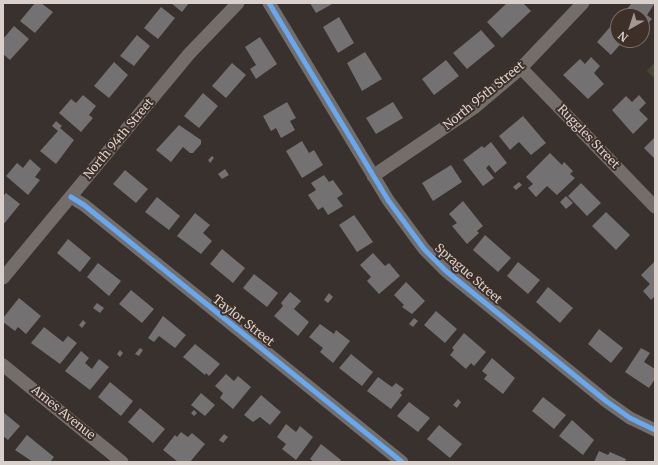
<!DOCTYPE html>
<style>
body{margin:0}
#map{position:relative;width:658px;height:465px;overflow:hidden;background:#39312e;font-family:Merriweather,serif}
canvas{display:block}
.frame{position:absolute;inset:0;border:4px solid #d9d0cb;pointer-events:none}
.north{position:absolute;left:610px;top:8px;width:40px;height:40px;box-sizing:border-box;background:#3e3029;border:1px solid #7c706a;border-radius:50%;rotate:219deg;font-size:11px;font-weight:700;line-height:16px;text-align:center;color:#d9d0cb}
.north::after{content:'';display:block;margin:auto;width:14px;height:18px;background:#a19894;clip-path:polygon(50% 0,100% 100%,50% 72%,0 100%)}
</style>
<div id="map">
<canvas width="658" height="465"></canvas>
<div class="frame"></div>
<div class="north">N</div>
</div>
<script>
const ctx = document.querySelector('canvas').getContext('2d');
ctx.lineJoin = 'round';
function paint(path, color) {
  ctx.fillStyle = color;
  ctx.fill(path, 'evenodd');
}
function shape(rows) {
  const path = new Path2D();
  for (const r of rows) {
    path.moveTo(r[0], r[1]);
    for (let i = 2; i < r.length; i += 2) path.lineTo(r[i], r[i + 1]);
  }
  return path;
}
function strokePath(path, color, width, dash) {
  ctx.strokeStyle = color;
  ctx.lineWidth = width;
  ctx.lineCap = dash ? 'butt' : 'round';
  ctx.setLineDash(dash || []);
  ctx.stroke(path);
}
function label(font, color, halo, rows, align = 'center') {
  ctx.font = font + ' Merriweather,serif';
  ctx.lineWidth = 4;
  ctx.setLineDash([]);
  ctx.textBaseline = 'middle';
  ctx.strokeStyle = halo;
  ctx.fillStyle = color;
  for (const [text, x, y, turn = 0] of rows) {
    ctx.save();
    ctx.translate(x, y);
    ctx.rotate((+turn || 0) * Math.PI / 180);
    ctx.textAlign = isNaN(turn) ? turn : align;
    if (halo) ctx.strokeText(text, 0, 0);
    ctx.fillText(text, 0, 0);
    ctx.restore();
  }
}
paint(shape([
 [655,62,655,79,647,71]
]), '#444934');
paint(shape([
 [35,3,41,3,53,12,35,33,20,21],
 [171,3,189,3,182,12],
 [310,3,334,3,316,13],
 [507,3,523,3,531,11,502,38,487,22],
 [632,3,655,3,647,15,652,19,645,27,642,24,642,16,629,16,624,12],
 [161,7,175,18,158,39,144,28],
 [339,17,354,43,338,53,323,27],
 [617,19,618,40,624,40,611,55,597,42],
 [14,26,29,39,10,60,3,54,3,39],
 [481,30,495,46,467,69,453,53],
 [137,35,150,46,134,66,120,56],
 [260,37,277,64,256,79,250,69,256,65,245,47],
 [365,52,382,79,362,91,347,63],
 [591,57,600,66,594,73,604,84,588,99,563,75,580,59,585,64],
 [446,60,459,76,434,95,422,79],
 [114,62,128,75,109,98,94,86],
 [232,63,246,75,226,98,212,86],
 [203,93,218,106,199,128,184,116],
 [83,95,96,106,89,115,93,118,81,132,59,113,71,99,76,103],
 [639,95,646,103,639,110,648,119,633,134,612,110,626,96,632,102],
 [287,102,296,118,290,121,295,130,281,138,276,128,271,131,263,116],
 [393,102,403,118,376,134,366,118],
 [523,116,546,143,531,155,519,142,510,150,499,136],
 [56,121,62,126,60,128,74,140,56,164,40,151,58,131,52,126],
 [179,125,201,140,201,144,193,153,190,153,183,147,171,162,156,150],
 [655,137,655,159,644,148],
 [302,141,309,153,314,150,323,165,302,178,286,151],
 [491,142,507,163,495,173,489,165,486,168,494,178,483,186,463,160,482,146,484,148],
 [550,153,562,165,564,162,573,171,570,174,575,178,557,195,547,186,536,197,528,188,533,184,526,177],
 [212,156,214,158,210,163,208,160],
 [30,159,41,169,35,177,40,180,28,195,6,176,17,163,23,168],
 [451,165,462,182,433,201,422,183],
 [225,169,229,175,222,179,218,174],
 [125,170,148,189,136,203,113,184],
 [324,175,329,182,333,180,343,194,337,198,343,206,328,215,323,207,318,210,308,195,316,190,311,183],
 [519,182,522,185,516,190,513,187],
 [581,183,601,203,587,216,568,196],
 [6,193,20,204,3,225,3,196],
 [566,196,573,203,566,209,560,202],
 [157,197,180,216,169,230,145,212],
 [463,201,483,226,477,231,479,233,467,244,452,226,457,223,449,214],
 [606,212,630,235,616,250,592,226],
 [195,213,210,225,203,233,212,241,201,254,177,236],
 [354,215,373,242,357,252,339,225],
 [485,235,511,258,498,272,473,250],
 [68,239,91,258,80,272,57,253],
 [222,249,245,268,233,283,210,264],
 [373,253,385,266,389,263,400,276,379,294,367,281,371,277,360,265],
 [655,261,655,296,651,300,643,291,650,284,641,275],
 [518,262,540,280,528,294,507,276],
 [98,263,121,281,109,296,87,277],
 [254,274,278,293,267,307,243,288],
 [406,282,425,301,412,314,402,307,404,305,394,295],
 [548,287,573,308,560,323,536,302],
 [131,290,154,309,142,323,119,304],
 [290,292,301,301,294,309,309,322,298,336,274,316,283,306,281,303],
 [329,293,333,297,328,303,324,300],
 [19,298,41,316,26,334,18,327,15,331,3,322,3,318],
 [97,303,104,308,100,313,93,308],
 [436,311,457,329,445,343,424,325],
 [163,316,186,335,175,348,159,336,154,342,148,338],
 [414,318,418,321,413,327,409,324],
 [83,320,86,323,82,328,79,325],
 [320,324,334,334,336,330,350,341,333,363,320,352,323,348,309,337],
 [44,327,63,342,68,336,77,343,60,364,31,343],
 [599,329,623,348,611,363,588,344],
 [464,333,486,352,474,366,471,363,466,369,450,355,454,350,452,348],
 [195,344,220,364,209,376,206,373,205,375,183,357],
 [140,348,143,350,139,356,135,354],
 [641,348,650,353,644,362,655,369,655,379,649,388,625,372],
 [120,350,123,353,120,357,117,354],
 [81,351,89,358,85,363,92,369,99,359,109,367,90,390,65,371],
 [351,354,373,372,362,386,339,368],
 [492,358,515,378,503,394,484,379,487,375,482,371],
 [226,374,234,381,238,376,251,387,233,409,220,398,223,393,215,386],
 [378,377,392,387,396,383,404,389,400,393,402,395,391,409,367,391],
 [110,382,133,401,121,416,98,397],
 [201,393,215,405,205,416,191,405],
 [261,395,281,412,270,425,260,417,253,422,244,415],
 [543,397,566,415,554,429,532,411],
 [458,399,461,402,457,408,453,405],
 [409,402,430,418,418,432,397,416],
 [140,408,165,429,153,443,128,422],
 [194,410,197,413,194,416,191,413],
 [3,412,20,426,8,440,3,436],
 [572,420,594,440,583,455,559,436],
 [286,424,296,432,300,426,313,437,296,460,282,449,286,444,277,437],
 [439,425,462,444,450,458,427,439],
 [181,432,188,437,192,433,205,444,190,462,178,462,163,450,175,435,177,437],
 [224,434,228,437,223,443,219,440],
 [27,435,54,457,50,462,33,462,15,450],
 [321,444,341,460,339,462,314,462,310,459],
 [599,451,608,455,610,452,626,459,625,462,594,462]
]), '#747172');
strokePath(shape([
 [269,3,388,200,424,249,446,271,606,401,630,418,655,430],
 [521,68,655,207],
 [373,176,475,107,521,68,583,3],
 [71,197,84,205,402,462],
 [3,278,189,54,238,3],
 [3,365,122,462]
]), '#746e6a', 13);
strokePath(shape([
 [269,3,388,200,424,249,446,271,606,401,630,418,655,430],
 [71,197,84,205,402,462]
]), '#66a8f1', 5);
label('12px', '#d9d0cb', '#3e3029', [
 ["North 95th Street",484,96,-39],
 ["Ruggles Street",588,137,46],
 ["North 94th Street",119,139,-50],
 ["Sprague Street",468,274,41],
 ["Taylor Street",243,321,38],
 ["Ames Avenue",63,413,39]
]);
</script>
